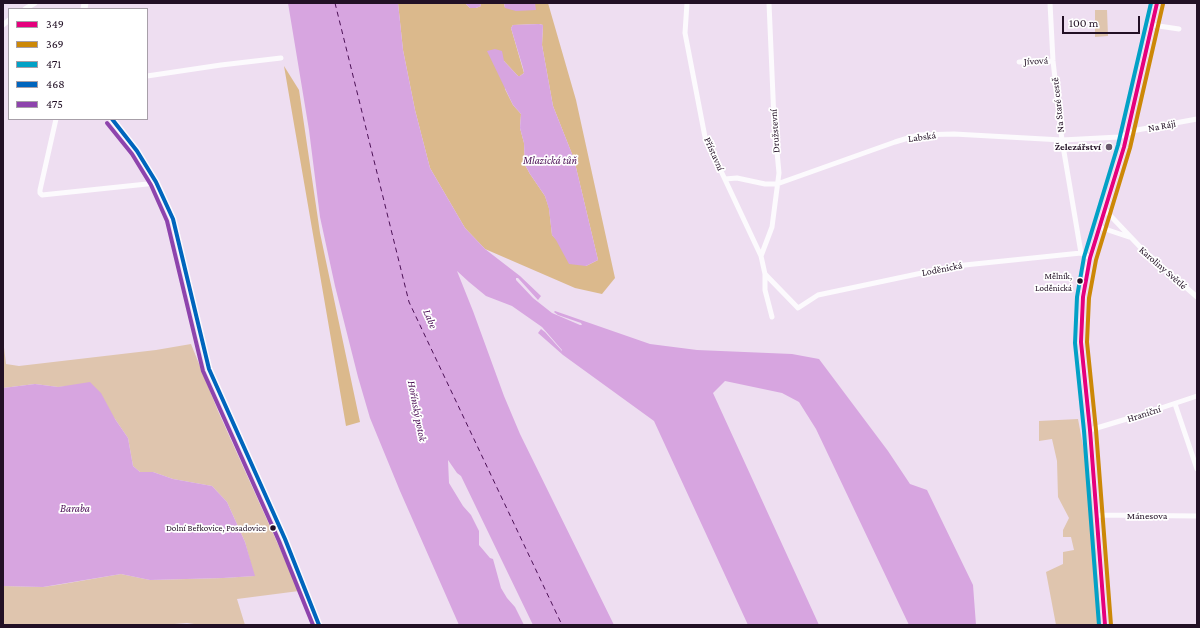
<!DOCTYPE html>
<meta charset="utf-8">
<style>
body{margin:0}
#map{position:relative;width:1200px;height:628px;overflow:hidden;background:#eedef1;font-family:"Crimson Pro",serif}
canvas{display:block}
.frame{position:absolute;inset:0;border:4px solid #221025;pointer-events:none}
.legend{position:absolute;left:8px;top:8px;width:140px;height:112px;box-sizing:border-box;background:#fff;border:1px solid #a79fa8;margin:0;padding:5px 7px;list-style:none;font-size:12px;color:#221025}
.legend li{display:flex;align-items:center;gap:8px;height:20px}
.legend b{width:20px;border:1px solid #a79fa8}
.scale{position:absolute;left:1062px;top:16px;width:78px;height:18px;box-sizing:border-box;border:2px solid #221025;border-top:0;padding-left:5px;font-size:12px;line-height:14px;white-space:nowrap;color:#221025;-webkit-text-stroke:3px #fff;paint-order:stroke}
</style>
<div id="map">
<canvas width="1200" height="628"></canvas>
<div class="frame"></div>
<ul class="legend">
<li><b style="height:5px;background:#e5007d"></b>349</li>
<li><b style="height:5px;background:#cc8807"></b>369</li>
<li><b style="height:5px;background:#02a1c6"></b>471</li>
<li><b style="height:5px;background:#0065bd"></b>468</li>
<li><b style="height:5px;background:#8e44ad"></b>475</li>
</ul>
<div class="scale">100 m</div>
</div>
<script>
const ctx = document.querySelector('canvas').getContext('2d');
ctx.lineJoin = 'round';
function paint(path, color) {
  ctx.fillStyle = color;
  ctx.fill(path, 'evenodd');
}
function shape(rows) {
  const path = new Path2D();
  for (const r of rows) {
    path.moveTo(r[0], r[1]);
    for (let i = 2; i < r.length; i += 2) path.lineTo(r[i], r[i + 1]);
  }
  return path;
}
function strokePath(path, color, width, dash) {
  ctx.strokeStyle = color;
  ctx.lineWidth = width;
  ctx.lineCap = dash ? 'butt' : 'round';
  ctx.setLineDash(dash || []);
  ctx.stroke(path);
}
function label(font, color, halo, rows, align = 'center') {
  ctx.font = font + ' "Crimson Pro",serif';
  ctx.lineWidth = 3.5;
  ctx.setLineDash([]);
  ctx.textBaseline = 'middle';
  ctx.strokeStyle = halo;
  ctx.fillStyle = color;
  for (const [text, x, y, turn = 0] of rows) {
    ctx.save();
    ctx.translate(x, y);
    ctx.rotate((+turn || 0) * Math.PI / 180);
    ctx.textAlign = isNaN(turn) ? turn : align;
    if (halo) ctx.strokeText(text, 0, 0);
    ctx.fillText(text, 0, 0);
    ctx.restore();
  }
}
paint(shape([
 [1095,10,1107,10,1108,36,1095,37],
 [3,339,6,364,19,366,156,350,191,344,218,411,299,591,237,599,245,625,201,625,187,623,162,625,3,625,3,586,43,587,57,585,121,574,150,580,223,578,254,576,245,542,227,502,212,486,173,479,153,472,140,472,133,466,128,438,115,419,70,386,58,387,35,384,3,388],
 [1078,419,1091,488,1101,625,1056,625,1046,572,1063,564,1063,552,1074,550,1071,537,1063,537,1063,530,1069,518,1058,497,1057,461,1052,439,1039,441,1039,421]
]), '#dfc5ae');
paint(shape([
 [398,3,465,3,470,8,476,8,481,6,480,3,504,3,505,8,535,4,535,3,548,3,576,100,615,278,602,294,575,288,485,249,465,228,430,168,415,110,403,50],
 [539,24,543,25,542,45,553,106,574,159,598,260,586,266,552,235,549,208,545,196,530,174,525,165,524,143,520,128,521,114,513,105,505,89,504,61,518,76,520,76,524,73,511,28,513,25],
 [284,66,299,90,320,233,360,422,346,426]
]), '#dbb98c');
paint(shape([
 [288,3,398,3,403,50,415,110,430,168,465,228,485,249,520,276,541,296,538,300,518,278,516,278,516,280,533,298,552,313,580,325,582,325,581,323,558,315,554,312,555,311,650,344,697,350,792,354,819,359,888,451,910,484,927,490,973,585,976,625,909,625,816,429,799,402,782,393,725,381,713,393,819,625,748,625,654,421,563,355,538,333,541,329,545,332,562,351,562,350,542,327,512,306,486,296,469,282,457,271,473,311,504,396,520,434,614,625,533,625,461,476,457,473,448,460,449,483,463,506,471,515,479,531,479,545,490,558,493,559,501,588,507,598,515,607,524,625,459,625,400,491,370,418,358,377,335,286,320,217,309,130],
 [465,3,480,3,481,6,476,8,470,8],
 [504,3,535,3,536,10,516,11,505,8],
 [539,24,543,25,542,45,553,106,574,159,598,260,586,266,569,264,556,240,552,235,549,209,545,196,530,174,525,165,524,143,520,128,521,114,513,105,487,51,495,49,502,51,504,61,518,76,520,76,524,73,523,68,511,28,513,25],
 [90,382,101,393,115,419,128,438,133,466,140,472,153,472,173,479,212,486,227,502,245,542,255,576,223,578,150,580,121,574,43,587,3,586,3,388,35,384,58,387]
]), '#d7a5e0');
strokePath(shape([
 [335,3,409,302,562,625]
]), '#4c1156', 1, [5, 4]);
strokePath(shape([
 [687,3,685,33,705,137,761,256,765,274,798,308,818,295,955,266,1081,253,1090,258],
 [1050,3,1053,61,1062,140,1081,253],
 [25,9,35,3],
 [3,25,9,20],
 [1152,25,1179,29],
 [1019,62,1053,61],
 [147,76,221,65,281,58],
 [56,119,40,190,40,193,42,195,147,184,156,182],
 [725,179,737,178,765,184,777,184,895,142,918,135,954,134,1062,140,1119,137,1137,130,1197,119],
 [1105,210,1143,250,1197,297],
 [1099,227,1129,237],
 [761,256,772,227,779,173,774,120,769,3],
 [765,274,765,290,772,317],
 [1175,404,1197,469],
 [1090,430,1140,415,1197,396],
 [1097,515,1197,516],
 [1105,625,1090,430,1081,342,1083,297,1087,270,1090,258,1124,147,1157,3]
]), '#fcfafd', 5);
strokePath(shape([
 [84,9,85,3],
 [112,119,137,151,156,182,173,219,209,369,285,539,319,625]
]), '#fcfafd', 7);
strokePath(shape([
 [1105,625,1090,430,1081,342,1083,297,1090,258,1124,147,1157,3]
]), '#e5007d', 4);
strokePath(shape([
 [1111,625,1096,430,1087,342,1089,298,1096,260,1130,148,1163,4]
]), '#cc8807', 4);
strokePath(shape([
 [1099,625,1084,431,1075,343,1077,297,1084,257,1118,145,1151,3]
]), '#02a1c6', 4);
strokePath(shape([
 [112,119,137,151,156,182,173,219,209,369,285,539,319,625]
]), '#0065bd', 4);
strokePath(shape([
 [107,123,132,154,151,185,167,221,203,371,279,541,313,625]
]), '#8e44ad', 4);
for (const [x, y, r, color] of [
 [1109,147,4,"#69586c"],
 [1080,281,3.5,"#221025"],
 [273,528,3.5,"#221025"]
]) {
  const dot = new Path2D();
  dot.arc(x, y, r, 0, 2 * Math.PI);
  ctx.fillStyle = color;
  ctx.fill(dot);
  strokePath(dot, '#fff', 1.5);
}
label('9px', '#221025', '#fff', [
 ["Mělník,",1072,276],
 ["Loděnická",1072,288],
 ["Dolní Beřkovice, Posadovice",266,528]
], 'right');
label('10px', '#221025', '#fff', [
 ["Jívová",1036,61,-3],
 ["Na Staré cestě",1058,105,-96],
 ["Na Ráji",1162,126,-11],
 ["Družstevní",775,131,-94],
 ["Labská",922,137,-8],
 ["Přístavní",714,154,66],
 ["Karoliny Světlé",1163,268,41],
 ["Loděnická",942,269,-11],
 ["Hraniční",1144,414,-18],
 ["Mánesova",1147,516]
]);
label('bold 10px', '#221025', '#fff', [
 ["Železářství",1101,147]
], 'right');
label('italic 11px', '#4c1156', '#fff', [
 ["Mlazická tůň",550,161],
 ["Labe",430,319,67],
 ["Hořínský potok",417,411,79],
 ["Baraba",75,509]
]);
</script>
